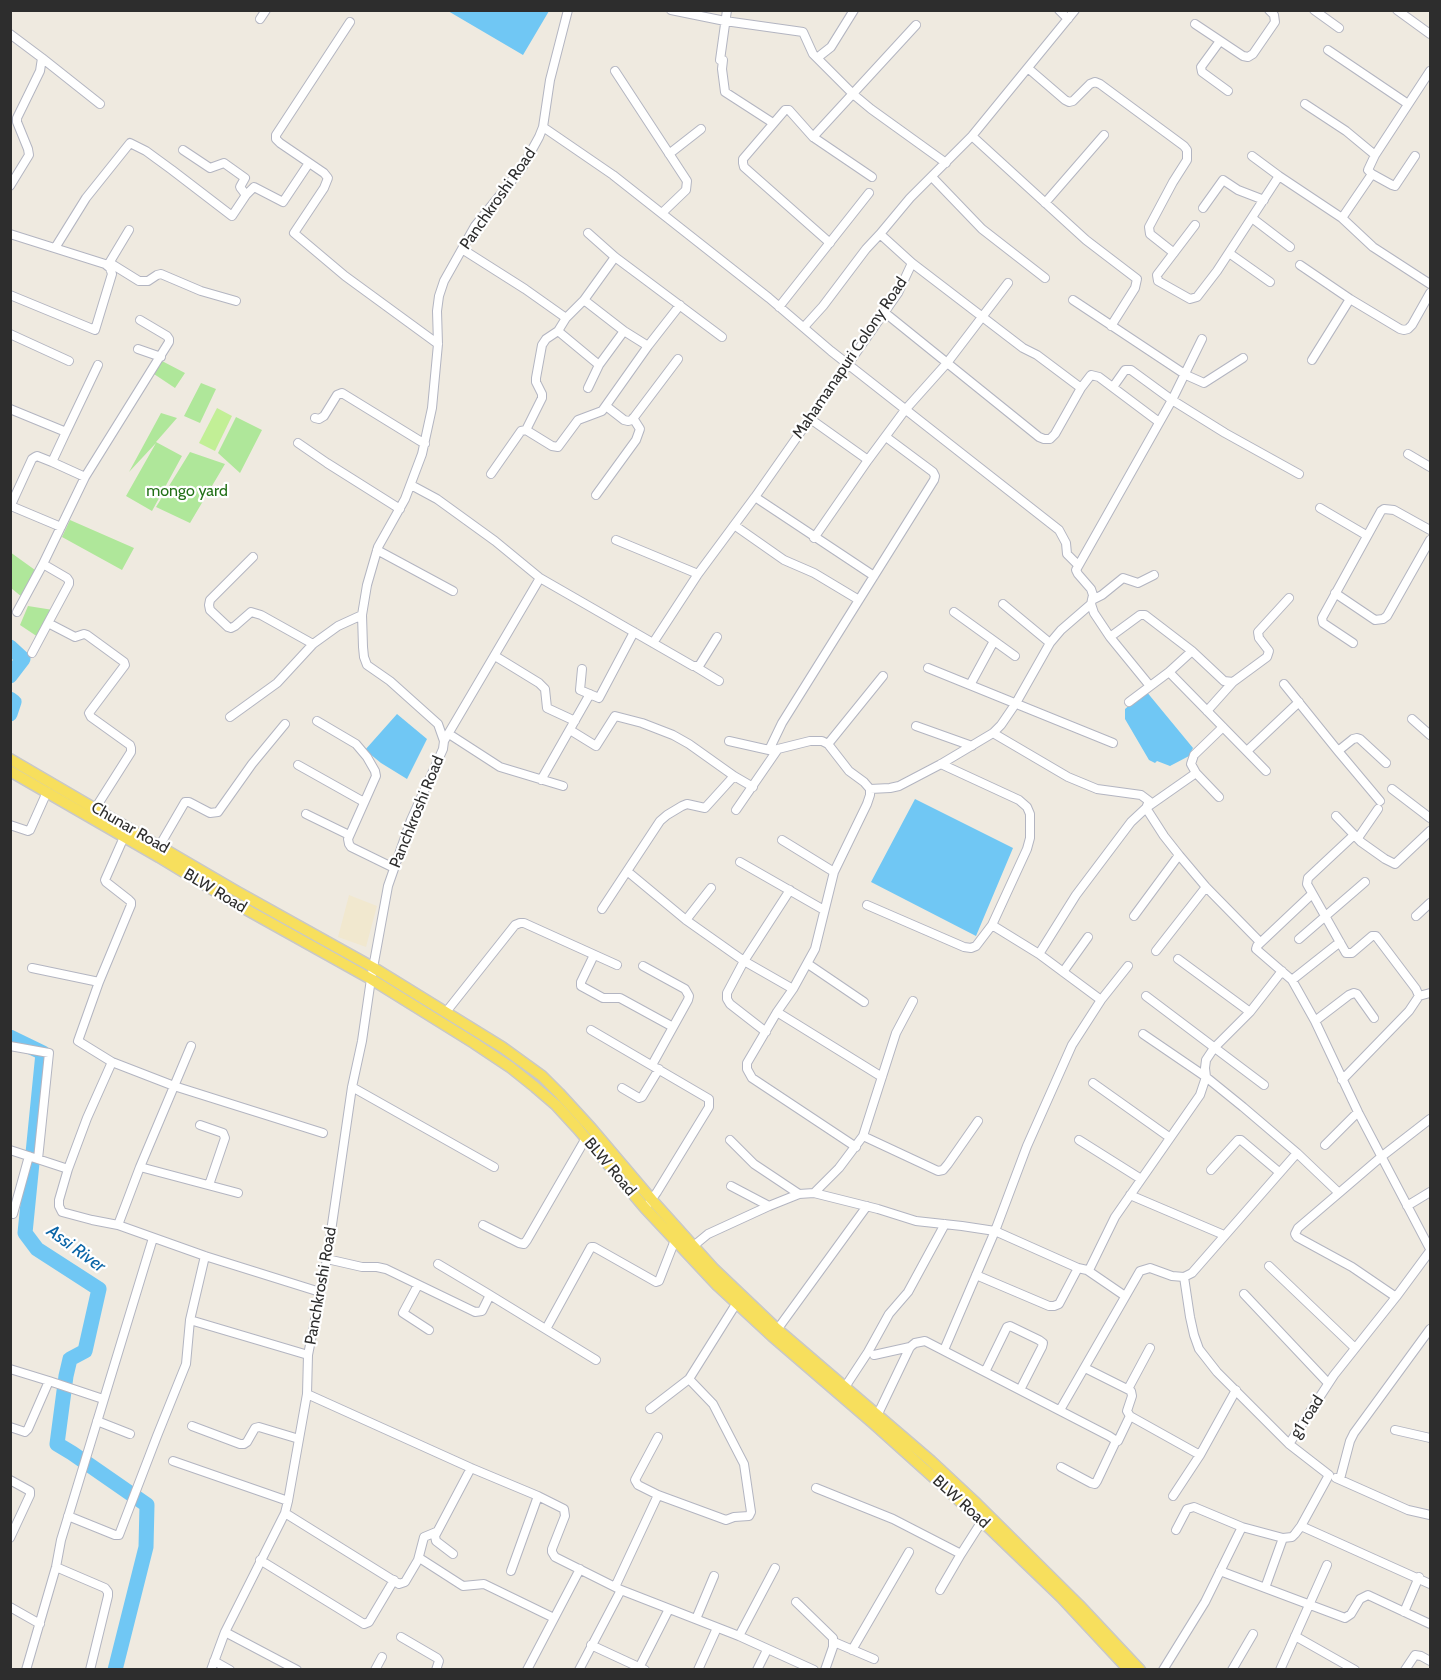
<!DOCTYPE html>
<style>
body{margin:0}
#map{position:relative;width:1441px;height:1680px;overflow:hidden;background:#efeae0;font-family:Cabin,sans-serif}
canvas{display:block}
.frame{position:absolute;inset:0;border:12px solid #2d2d2d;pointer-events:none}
</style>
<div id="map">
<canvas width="1441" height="1680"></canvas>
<div class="frame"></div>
</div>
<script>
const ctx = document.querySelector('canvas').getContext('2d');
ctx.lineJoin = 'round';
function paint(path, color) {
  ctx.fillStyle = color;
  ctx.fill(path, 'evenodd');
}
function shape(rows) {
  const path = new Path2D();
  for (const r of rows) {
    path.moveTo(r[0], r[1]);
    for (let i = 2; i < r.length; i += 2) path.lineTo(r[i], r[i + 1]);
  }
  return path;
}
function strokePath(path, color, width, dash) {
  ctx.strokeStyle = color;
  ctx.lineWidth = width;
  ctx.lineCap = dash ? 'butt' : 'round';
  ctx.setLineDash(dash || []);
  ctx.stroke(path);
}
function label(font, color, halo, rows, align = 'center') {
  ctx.font = font + ' Cabin,sans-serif';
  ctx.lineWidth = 4.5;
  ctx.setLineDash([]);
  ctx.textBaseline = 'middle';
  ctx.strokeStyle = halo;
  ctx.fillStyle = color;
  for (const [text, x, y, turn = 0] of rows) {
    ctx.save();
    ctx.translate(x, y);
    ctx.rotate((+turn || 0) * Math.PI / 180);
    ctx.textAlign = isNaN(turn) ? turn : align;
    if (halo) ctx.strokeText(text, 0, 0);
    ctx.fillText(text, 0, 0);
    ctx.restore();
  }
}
paint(shape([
 [349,895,377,906,366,947,338,937]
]), '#f1e8cf');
paint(shape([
 [162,361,185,373,175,388,154,374],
 [201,383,216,389,200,423,184,416],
 [161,413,177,418,156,442,182,456,152,511,126,496,156,443,129,472],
 [236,417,262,430,240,473,218,453],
 [190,452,225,464,190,523,156,507],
 [70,520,134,548,122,570,62,537],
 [10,552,35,570,22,597,11,588],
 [28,606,53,610,38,637,20,625]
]), '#afe79a');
paint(shape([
 [217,408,232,416,215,451,199,443]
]), '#c2ef96');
paint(shape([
 [448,11,549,11,523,55],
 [1146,691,1193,748,1189,756,1170,766,1157,761,1155,763,1149,760,1125,719,1125,709],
 [397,714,427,739,407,779,381,763,365,750],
 [915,799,1013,848,976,936,871,882]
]), '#70c7f4');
strokePath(shape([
 [10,647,23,659,10,676],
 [10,699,14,702,10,714],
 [10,1037,43,1053,25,1233,37,1249,99,1289,85,1351,70,1359,66,1376,57,1444,72,1453,147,1505,146,1547,115,1670]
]), '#70c7f4', 15);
const minor = shape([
 [671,10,725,21,803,32,813,54,853,94,871,109,946,163],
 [1059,10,1068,19],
 [1314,10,1339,28],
 [1397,10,1430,34],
 [260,19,266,10],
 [350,22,276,135,276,139,280,143,324,173,328,178,324,188,294,233,345,276,438,344],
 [1195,24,1243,56,1248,57,1253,54,1275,22,1274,15,1269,10],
 [10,34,42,58,40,71,17,118,17,122,28,149,29,155,10,186],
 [1220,41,1201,67,1202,72,1228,91],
 [1328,50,1408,104],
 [42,58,100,104],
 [817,58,831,47,854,10],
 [720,60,727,10],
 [723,60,722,69,725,92,773,123],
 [1029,69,1065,100,1069,102,1073,101,1090,84,1095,82,1100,84,1184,146,1187,150,1187,160,1173,182,1149,227,1150,234,1174,253],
 [615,71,687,181,686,190,662,213],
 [1305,104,1346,131,1375,155],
 [543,127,613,175,769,298,831,351,1059,530,1066,543,1067,554,1078,565],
 [972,136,1086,240,1137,279,1135,288,1111,326],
 [813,137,789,110,785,110,743,159,743,163,744,167,830,243],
 [183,150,210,168,224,163,245,178,240,187,246,195],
 [669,154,701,129],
 [1252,156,1279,176,1342,218,1372,174],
 [1415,156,1395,186,1392,185,1372,174,1368,170,1375,155,1430,71],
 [872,177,813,137,916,25],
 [932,177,982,229,1045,278],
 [1045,203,1104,135],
 [1203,208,1223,180,1238,190,1264,200],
 [1252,218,1290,247],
 [1342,218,1373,247,1430,284],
 [1195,225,1157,275,1158,281,1190,299,1197,297,1217,271,1279,176],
 [588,233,615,257,722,337],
 [10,234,105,264,110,268,112,274,95,330,10,295],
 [55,248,86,198,130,143,146,151,172,170,232,216,246,195,254,187,283,202,309,163],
 [462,249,525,289,566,318],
 [1229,253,1270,282],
 [110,263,139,281,148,281,157,275,161,274,201,291,236,301],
 [912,263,1023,348,1037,355,1081,388],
 [108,265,129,230],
 [1300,265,1350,299,1400,329,1404,330,1408,329,1412,325,1430,293],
 [584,300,624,331,648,346],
 [1073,300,1186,375,1204,383,1243,358],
 [779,307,869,193],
 [884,312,1039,437,1044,439,1050,439,1055,434,1081,388,1091,375,1099,377,1159,422],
 [804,327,823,306,866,249,880,234],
 [558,331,599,365],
 [10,334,69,361],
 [138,349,161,357],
 [1312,360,1350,299],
 [1113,387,1125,370,1131,370,1172,400,1225,433,1299,474],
 [588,388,599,365,624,331],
 [606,406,624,420,628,421,632,420,678,359],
 [10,409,66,432,98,365],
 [315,418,319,419,324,416,337,395,342,393,425,444],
 [809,418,868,460],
 [526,430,542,398,542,394,536,382,536,378,542,345,546,339,558,331,566,318,584,300,615,257],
 [298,443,327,463,400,509],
 [1408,454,1430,467],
 [52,462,66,432],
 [491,474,521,431,526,430,552,446,558,447,578,420,602,411,648,346,680,305],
 [411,485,437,499,495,541,540,578,693,666,699,666,717,637],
 [596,495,636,440,640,429,633,418],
 [755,497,874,576],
 [11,506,61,527],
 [10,507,32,459,35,457,37,456,52,462,85,477],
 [1320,508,1366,535],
 [734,525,784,560,814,573,859,600],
 [814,538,868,460,905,410,947,363,1008,283],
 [616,540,698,574],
 [377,550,453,591],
 [253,557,210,600,209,605,210,610,228,627,231,628,235,626,251,612,261,615,313,644],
 [1335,593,1375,620,1383,619,1387,616,1430,540],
 [1092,600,1102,595,1123,578,1138,583,1154,575],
 [1003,604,1050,643],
 [17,612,43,564],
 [954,612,1015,656],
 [1110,637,1140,615,1145,615,1192,651,1224,681,1233,682,1267,657,1269,651,1259,638,1258,632,1289,598],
 [653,643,698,574,755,497,898,293,912,263,880,234,910,198,972,136,1075,10],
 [1353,643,1323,623,1322,618,1381,511,1384,509,1394,510,1430,530],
 [32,653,48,623],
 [495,656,539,683,545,689,547,708,575,721],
 [696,667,719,681],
 [928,668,1113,743],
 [582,669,580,690,599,698,634,632],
 [1169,672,1266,771],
 [1284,684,1338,751,1380,801],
 [970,685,994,641],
 [1150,686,1110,637,1094,613,1091,604,1093,595,1091,589,1078,574,1076,570,1172,400,1202,339],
 [1129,702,1169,672,1192,651],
 [1207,711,1233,682],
 [230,717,277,683,313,644,338,626,362,615],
 [1412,719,1430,735],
 [317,721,356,744,367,757,375,771,376,776,348,839,349,844,351,847,394,868],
 [916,726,972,746],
 [570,730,596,746,615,716,642,723,673,735,689,744,734,776,753,787],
 [993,733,1068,777,1097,789,1141,795,1149,801,1146,808,1164,836,1179,855,1206,887,1260,942],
 [449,734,500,767,563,786],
 [444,741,540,578],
 [729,741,769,750,778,749,810,741,822,741,828,744,849,771,864,782,870,789,870,795,867,804,834,872,815,949,793,989,777,1012,747,1063,747,1069,752,1078,856,1147],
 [828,744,883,676],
 [769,750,782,723,934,480,935,476,933,472,886,437],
 [1247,751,1299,702],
 [1338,751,1353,739,1357,738,1360,739,1386,763],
 [298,765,364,802],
 [541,780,590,694],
 [870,789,890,788,899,786,941,764,993,733,1001,725,1016,703,1050,643,1061,630,1091,604],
 [1392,789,1430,818],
 [1219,797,1196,773,1191,764,1194,755,1223,727],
 [736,810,778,749],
 [93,812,131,752,131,748,130,745,91,717,89,713,125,665,124,662,87,635,84,634,75,637,48,623,69,584,69,581,67,578,43,564,85,477,169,342,169,339,167,336,140,320],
 [306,814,349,835],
 [1336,816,1361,842,1385,859,1395,864,1430,831],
 [10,825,28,831,30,830,47,792],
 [124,837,105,880,106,882,129,900,131,902,131,905,99,982,78,1041,112,1062,174,1086,323,1133],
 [782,840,834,872],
 [158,852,160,845,185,802,189,802,210,813,218,812,252,764,285,724],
 [740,862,824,910],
 [627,871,686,920,744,961,793,989],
 [1312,894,1257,946,1256,949,1292,980,1315,1021,1358,1112,1430,1249],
 [867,905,964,947,971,948,976,946,992,925,1027,849,1030,838,1030,814,1027,807,1019,800,941,764],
 [602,909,660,821,667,815,682,806,687,804,705,808,734,776],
 [1134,916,1179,855],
 [1416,916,1430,903],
 [686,920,711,888],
 [992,925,1039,954,1101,1000],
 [1299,939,1365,882],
 [1156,951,1206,887],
 [1039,954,1076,895,1131,822,1146,808,1196,773],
 [594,955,581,982,581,986,603,998,620,998,673,1027],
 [1178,959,1250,1012],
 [808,964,864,1002],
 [643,966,685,989,689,996,688,1000,652,1065],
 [32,968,99,982],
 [1063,972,1088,937],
 [1292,980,1340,942],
 [1146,996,1264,1085],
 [1419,996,1430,993],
 [446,1012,515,925,520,923,524,923,617,965],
 [777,1012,882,1077],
 [1315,1021,1349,995,1354,993,1357,994,1374,1018],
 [591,1030,709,1099,709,1107,657,1192,649,1203],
 [766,1032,730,1004,727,999,727,993,744,961,790,890],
 [1143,1034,1206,1077,1243,1107,1297,1153,1339,1193,1381,1157,1430,1119],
 [10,1046,49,1053,38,1159],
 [112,1062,87,1118,68,1169,59,1200,59,1206,62,1212,92,1220,118,1225,205,1256,320,1292],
 [1342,1080,1409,1011,1419,996,1416,989,1376,936,1372,936,1352,953,1346,953,1307,884,1308,878,1354,835,1358,838,1378,809],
 [1093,1083,1169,1137],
 [352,1087,494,1167],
 [622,1088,639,1098,642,1097,659,1069],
 [200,1125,223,1133,225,1138,209,1185],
 [863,1136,938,1171,943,1170,948,1164,978,1121],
 [730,1140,754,1164,799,1194],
 [1079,1140,1141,1179],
 [1325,1145,1358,1112],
 [10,1150,68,1169],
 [140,1167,238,1193],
 [1211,1170,1238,1140,1241,1140,1279,1172],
 [731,1186,769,1206],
 [814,1193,839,1168,863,1136,896,1033,913,1001],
 [1339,1193,1298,1228,1295,1234,1297,1237,1352,1267,1396,1297],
 [1130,1195,1224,1235],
 [1407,1206,1430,1192],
 [13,1214,29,1156],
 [118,1225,140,1167,191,1046],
 [483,1225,519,1243,524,1244,527,1240,586,1138],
 [691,1248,708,1234,769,1206,799,1194,814,1193,878,1209,916,1221,962,1226,995,1231,1078,1268,1087,1270,1090,1268,1115,1217,1200,1095,1206,1077,1205,1068,1206,1060,1214,1048,1250,1012,1282,971],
 [327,1259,362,1267,377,1267,386,1269,475,1312,482,1311,490,1295],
 [438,1264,485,1292,596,1360],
 [1269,1266,1355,1348],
 [1087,1270,1125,1296],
 [976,1275,1049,1306,1054,1306,1059,1304,1078,1268],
 [1184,1277,1190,1317,1194,1335,1199,1349,1217,1372,1289,1444],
 [418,1285,403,1313,429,1330],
 [1244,1294,1328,1383],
 [190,1320,308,1355],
 [546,1329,591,1247,594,1247,656,1282,659,1281,675,1240],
 [774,1334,867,1206],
 [944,1350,995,1231,1027,1146,1072,1045,1101,1000,1128,966],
 [874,1355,910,1347],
 [1085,1368,1131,1391,1132,1396,1127,1411,1130,1416,1200,1455],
 [10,1369,49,1381],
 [985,1372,1007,1327,1010,1326,1039,1340,1043,1343,1042,1347,1020,1390],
 [845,1387,868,1352,889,1314,908,1292,945,1224],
 [1128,1389,1150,1348],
 [307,1394,471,1468,538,1496,564,1509,565,1516,552,1549,552,1552,555,1557,621,1590,739,1636,814,1670],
 [650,1409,689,1379,736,1304],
 [1060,1410,1140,1271,1150,1268,1172,1276,1184,1277,1192,1273,1297,1153],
 [875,1420,910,1347,915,1343,925,1341,1109,1436,1115,1440,1115,1443,1097,1481,1095,1484,1091,1483,1061,1467],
 [97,1421,130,1434],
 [192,1426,240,1444,244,1444,247,1442,255,1428,259,1427,299,1439],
 [10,1427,25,1432,28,1429,49,1381,103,1399],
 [1395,1430,1430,1438],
 [658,1437,635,1480,638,1485,658,1495,726,1520,734,1517,749,1516,751,1512,744,1464,713,1404,689,1379],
 [1118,1441,1130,1416],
 [173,1461,288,1501],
 [1336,1478,1408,1510,1430,1515],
 [1340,1479,1350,1441,1354,1433,1430,1329],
 [10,1480,30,1491,30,1495,10,1538],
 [816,1488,893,1519,961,1554],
 [1173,1496,1200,1455,1236,1390],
 [285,1513,399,1584,405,1582,418,1560,421,1559,463,1586,484,1584,554,1618],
 [68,1516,115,1535,119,1535,157,1436,186,1364,190,1320,205,1256],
 [1301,1526,1430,1584],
 [1176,1530,1187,1509,1194,1507,1242,1527,1283,1538,1292,1537,1295,1534,1301,1526,1329,1475,1289,1444,1334,1375,1396,1297,1430,1251],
 [453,1554,436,1541,435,1536,471,1468],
 [260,1560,364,1624,369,1622,394,1580],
 [418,1560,424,1537,436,1532],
 [56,1567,105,1588,108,1592,108,1596,90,1670],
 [511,1571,538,1496],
 [1220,1571,1345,1618,1351,1614,1360,1599,1368,1595,1430,1624],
 [615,1587,658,1495],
 [1265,1588,1283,1538],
 [940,1590,961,1554,982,1521],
 [796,1602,833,1638,833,1647,825,1670],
 [10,1607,40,1624],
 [1404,1612,1419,1577],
 [696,1619,714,1576],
 [225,1632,297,1670],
 [739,1636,775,1568],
 [1295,1636,1355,1670],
 [401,1637,437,1658,439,1661,436,1670],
 [834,1642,874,1659],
 [591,1645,645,1670],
 [852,1650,909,1552],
 [214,1661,230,1670],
 [26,1670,56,1567,61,1540,153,1238],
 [211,1670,225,1632,285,1513,288,1501,307,1394,308,1355,327,1259,352,1087,362,1041,371,979,388,886,411,820,443,749,444,741,438,724,390,681,367,665,364,657,363,647,362,615,367,585,378,547,405,499,422,454,432,408,438,344,437,311,439,296,444,281,475,226,522,168,539,137,543,127,550,80,568,10],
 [375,1670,382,1657],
 [527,1670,580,1569],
 [579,1670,621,1590],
 [638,1670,669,1609],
 [698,1670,717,1628],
 [757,1670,767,1650],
 [1163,1670,1205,1602,1242,1527],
 [1232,1670,1253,1634],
 [1280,1670,1327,1565],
 [1405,1670,1415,1655,1421,1656,1430,1661]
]);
const major = shape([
 [10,759,236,891,374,968,502,1047,542,1076,559,1093,591,1128,652,1200,714,1269,777,1329,931,1461,977,1504,1079,1605,1140,1670],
 [10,771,159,857,233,902,371,979,474,1043,510,1067,535,1087,556,1105,578,1129,645,1208,717,1285,772,1336,873,1423,982,1521,1062,1598,1129,1670]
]);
strokePath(minor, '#b3b5c1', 10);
strokePath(major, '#c8c8c8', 13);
strokePath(minor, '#fff', 8);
strokePath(major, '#f7df5d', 10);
label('16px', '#2d2d2d', '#fff', [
 ["Panchkroshi Road",498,199,-55],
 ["Mahamanapuri Colony Road",850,358,-56],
 ["Panchkroshi Road",417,812,-68],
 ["Chunar Road",130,828,30],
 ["BLW Road",215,891,31],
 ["BLW Road",610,1167,50],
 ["Panchkroshi Road",321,1286,-80],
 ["g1 road",1307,1417,-57],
 ["BLW Road",961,1502,42]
]);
label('16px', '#237018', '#fff', [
 ["mongo yard",187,491]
]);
label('italic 18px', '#0864a7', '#fff', [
 ["Assi River",76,1249,36]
]);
</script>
